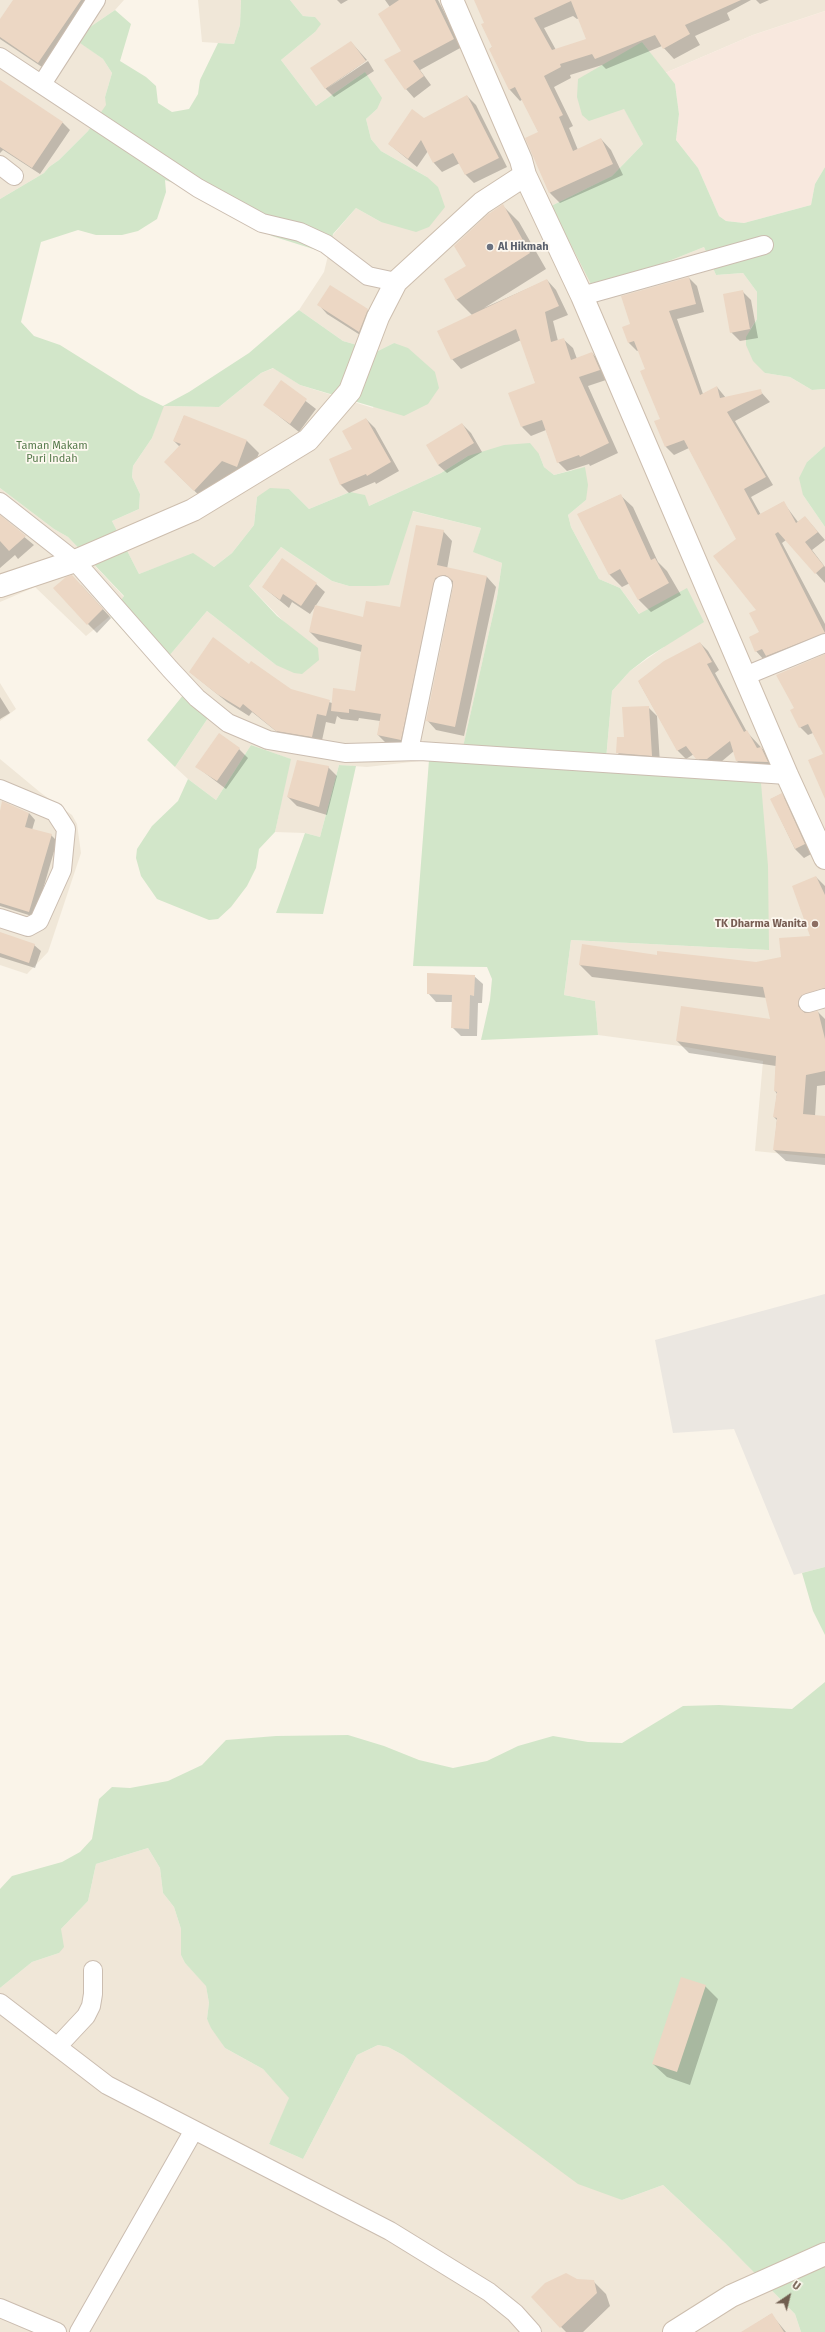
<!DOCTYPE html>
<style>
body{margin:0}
#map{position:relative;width:825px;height:2332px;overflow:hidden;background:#faf4e9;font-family:"Fira Sans",sans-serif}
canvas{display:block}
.north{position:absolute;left:769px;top:2276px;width:40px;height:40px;-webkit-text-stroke:3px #fdf8ef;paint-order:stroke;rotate:35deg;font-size:11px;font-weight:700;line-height:16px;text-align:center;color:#715e50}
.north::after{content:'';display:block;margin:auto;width:14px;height:18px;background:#715e50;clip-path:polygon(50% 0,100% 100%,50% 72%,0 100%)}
</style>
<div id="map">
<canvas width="825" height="2332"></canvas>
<div class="north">U</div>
</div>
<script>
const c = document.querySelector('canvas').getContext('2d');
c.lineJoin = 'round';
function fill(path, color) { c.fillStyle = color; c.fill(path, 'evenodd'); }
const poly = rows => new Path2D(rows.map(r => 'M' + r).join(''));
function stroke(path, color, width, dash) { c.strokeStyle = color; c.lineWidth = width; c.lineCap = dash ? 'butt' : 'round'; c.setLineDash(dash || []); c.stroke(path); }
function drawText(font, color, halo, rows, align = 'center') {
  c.font = font + ' "Fira Sans",sans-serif'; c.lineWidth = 3.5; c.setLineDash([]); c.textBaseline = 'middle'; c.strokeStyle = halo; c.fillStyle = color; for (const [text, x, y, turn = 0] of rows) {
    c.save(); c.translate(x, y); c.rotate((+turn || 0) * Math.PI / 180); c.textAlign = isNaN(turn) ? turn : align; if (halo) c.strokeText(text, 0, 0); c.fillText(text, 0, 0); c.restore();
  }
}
const residential = poly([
 [0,0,124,0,115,10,90,27,81,43,103,59,112,73,105,97,107,105,88,131,59,160,49,167,44,173,0,199],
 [198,0,241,0,240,25,234,44,202,42],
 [290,0,825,0,825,11,753,35,665,73,642,42,589,120,624,108,643,144,612,176,551,206,619,281,704,247,716,275,743,273,757,292,757,319,750,329,765,373,790,377,812,390,825,389,825,446,807,462,803,495,825,527,825,1158,755,1151,763,1061,680,1046,598,1035,595,1001,564,995,571,940,769,950,605,771,612,691,630,671,664,647,620,588,599,579,571,527,568,515,586,500,572,470,554,475,544,467,539,454,468,456,441,473,369,506,350,492,309,509,289,489,257,497,254,525,232,553,214,567,193,554,139,574,112,521,139,509,140,494,132,477,133,466,152,438,163,406,219,407,261,373,274,368,300,385,373,408,394,343,378,351,343,341,299,310,324,272,333,235,356,208,381,222,427,177,381,151,371,139,366,119,377,109,365,72,316,106,281,60,315,32,315,17,303,16],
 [0,488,54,529,68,537,124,597,110,616,86,636,35,587,0,602],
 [412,511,481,528,474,552,502,563,497,597,460,761,429,760,367,767,339,765,320,837,305,833,275,832,290,759,251,745,216,800,188,779,175,767,208,718,158,669,207,611,276,665,290,628,249,586,281,547,332,581,349,586],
 [0,683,16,709,0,721],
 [0,759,41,793,72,815,77,824,81,853,48,952,27,974,0,965],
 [148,1848,160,1868,163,1893,174,1907,181,1929,181,1955,185,1963,206,1985,209,2003,207,2019,225,2048,263,2069,290,2098,269,2144,303,2159,357,2055,378,2045,388,2047,403,2055,622,2200,663,2185,725,2243,795,2314,801,2332,0,2332,0,1988,32,1962,59,1953,61,1929,88,1901,96,1864]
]);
const commercial = poly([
 [825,11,825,167,815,184,811,205,744,223,726,221,719,216,698,168,676,140,679,114,675,84,665,73,753,35]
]);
const industrial = poly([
 [825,1294,825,1567,794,1575,734,1429,673,1433,655,1340]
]);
const green = poly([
 [241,0,290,0,303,16,315,17,321,24,315,32,281,60,316,106,365,72,382,98,377,109,366,119,371,139,381,151,427,177,438,187,445,207,429,227,416,232,381,222,356,208,333,234,329,254,272,236,191,189,165,180,166,192,157,219,138,231,122,235,96,235,78,230,41,242,21,322,34,336,60,345,140,395,163,406,189,392,249,353,299,310,343,341,378,351,394,343,408,348,435,372,439,388,428,404,404,416,300,385,273,368,261,373,219,407,164,406,152,438,133,466,132,477,140,494,139,509,112,521,139,574,193,553,214,567,232,553,254,525,257,497,270,488,289,489,309,509,350,492,365,495,369,506,441,473,468,456,504,445,530,443,539,454,544,467,554,475,585,467,588,485,586,500,568,515,571,527,599,579,620,588,639,614,687,588,704,622,648,657,630,671,612,691,605,771,761,783,768,866,769,950,571,940,564,995,595,1001,598,1035,481,1040,490,1000,492,979,487,967,413,966,429,760,460,760,497,597,502,563,473,552,481,528,413,511,389,585,375,586,349,586,332,581,281,547,249,586,277,616,318,648,319,660,302,674,294,673,276,665,207,611,158,669,110,616,124,596,68,537,54,529,0,488,0,199,44,173,49,167,59,160,88,131,106,105,105,97,112,73,103,59,80,43,90,27,115,10,131,24,120,61,146,77,156,86,158,103,172,112,189,109,198,94,200,80,218,43,234,44,240,25],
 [642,42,675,84,679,114,676,140,698,168,719,216,726,221,744,223,811,205,815,184,825,167,825,389,812,390,790,377,765,373,753,361,746,345,746,337,757,319,757,292,743,273,716,275,704,247,619,281,591,284,551,206,612,176,643,144,624,109,589,121,582,115,577,97,578,79],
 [825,446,825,527,803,495,799,478,807,462],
 [184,694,208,718,175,767,147,740],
 [251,745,291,759,275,832,259,849,256,868,247,886,231,907,218,919,209,920,157,899,141,876,136,858,137,849,152,826,178,801,188,779,216,800],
 [339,765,356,766,323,914,276,913,305,833,320,837],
 [825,1567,825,1635,813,1611,802,1573],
 [825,1682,825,2332,801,2332,795,2314,725,2243,663,2185,622,2200,578,2184,403,2055,388,2047,378,2045,357,2055,303,2159,269,2144,289,2098,263,2069,225,2048,211,2028,207,2019,209,2003,206,1986,185,1963,181,1955,181,1929,174,1907,163,1893,160,1868,148,1848,96,1864,88,1901,61,1929,64,1947,59,1953,32,1962,0,1988,0,1889,12,1876,62,1862,80,1852,92,1839,99,1799,112,1787,130,1788,168,1781,202,1765,226,1740,276,1736,348,1735,384,1746,419,1760,453,1768,487,1761,518,1746,553,1736,588,1742,622,1743,683,1706,719,1705,792,1709]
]);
const shadow = poly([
 [14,0,92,0,45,69,0,39,0,21],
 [337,0,348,0,341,4],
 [385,0,438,0,462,47,420,70,431,85,414,98,406,89,402,51,390,7],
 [543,0,751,0,727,13,730,20,695,36,700,45,674,59,662,46,606,69,602,65,570,75,571,78,554,87,573,126,569,128,578,150,601,139,611,150,623,175,560,203,550,193,539,133,523,99,520,101,510,90,490,49],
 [573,16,577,19,579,18,588,40,556,50,544,28],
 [756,0,769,0,760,4],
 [351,42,367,60,326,89,312,68],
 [368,61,374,71,334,97,326,89],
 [0,81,63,123,70,130,40,174,3,150,0,153],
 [467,96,476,105,507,167,474,183,465,174,460,163,442,172,434,163,428,151,417,167,389,144,424,119],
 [503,206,519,222,546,269,484,308,547,280,556,290,568,315,553,321,558,341,563,339,573,348,577,359,592,353,601,363,609,379,588,386,618,453,590,466,589,464,567,471,558,462,546,430,531,436,522,427,536,384,521,340,461,369,452,359,472,315,456,299,468,266],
 [689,278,697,286,704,312,677,319,703,394,717,387,726,398,760,391,770,402,735,421,773,485,751,497,761,515,783,502,798,522,805,517,825,540,812,550,825,567,825,583,786,540,782,543,825,624,825,644,764,660,756,651,750,637,760,633,757,610,737,539,689,448,674,455,666,447,661,419,646,369,639,350,637,351,629,343,624,327,631,325],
 [742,291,751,300,758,338,740,341,731,332],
 [319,305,367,310,376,319,368,340,327,314],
 [281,382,316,409,299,432,265,405],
 [184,416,247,441,259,453,249,478,206,502,177,474,180,447,174,441],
 [366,419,375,428,399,471,376,484,375,482,349,493,340,484],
 [462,424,471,433,482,452,447,473,438,465],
 [620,495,633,507,658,562,667,571,681,595,651,612,639,600,630,583,622,587,610,575,579,514],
 [0,517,34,545,18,559,15,555,0,568],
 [443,531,452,541,447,569,487,577,496,587,464,736,436,730,427,720,454,585,449,584,410,748,387,744,378,735,380,721,359,718,358,721,341,719,337,716,335,724,326,722,321,745,286,739,252,712,249,716,227,702,190,672,249,666,291,690,332,703,356,692,362,652,319,641,310,632,401,608],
 [316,584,325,592,310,614,292,602,289,608,263,587],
 [81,585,111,618,97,633,88,624],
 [700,643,708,651,719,670,715,673,747,732,769,756,775,769,745,769,737,761,734,751,715,767,705,766,694,754,686,759,678,751,639,682],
 [825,655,825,787,824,754,813,733,808,735,800,727,795,709],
 [0,697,10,713,0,719],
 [648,707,657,716,660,764,626,762,618,753],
 [239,749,248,758,226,789,197,767],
 [328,767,337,776,327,815,297,806,288,797],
 [781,794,790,803,813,853,804,858,795,849,771,799],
 [29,813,35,820,32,830,51,835,57,841,35,917,0,906,0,814],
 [816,877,825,886,825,1003,817,1005,809,1013,818,1012,825,1019,825,1085,817,1086,815,1116,825,1117,825,1165,786,1161,774,1150,777,1120,774,1117,777,1094,775,1091,776,1066,689,1053,677,1041,771,1020,767,998,592,977,580,965,657,956,756,963,782,958,811,936],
 [0,933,34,945,41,951,35,968,0,957],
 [474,976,483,984,482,1003,478,1003,477,1036,461,1036,452,1027,453,1002,436,1002,428,993],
 [705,1986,718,1999,690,2085,667,2077,653,2064],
 [576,2280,593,2281,606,2294,610,2306,583,2332,566,2332,532,2297],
 [771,2314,786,2332,743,2332]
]);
const building = poly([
 [13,0,81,0,38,63,0,37,0,19],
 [399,0,435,0,454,39,413,61,424,76,405,90,384,60,401,51,378,14],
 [474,0,741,0,685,25,690,34,663,49,655,35,595,59,592,54,560,64,561,67,544,76,563,115,559,117,573,151,601,138,613,164,549,193,525,138,538,132,515,87,509,90,489,49,492,47,481,24,484,23],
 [571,1,586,39,552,50,534,18],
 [351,41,366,61,325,89,310,68],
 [0,80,63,122,32,168,0,147],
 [467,95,499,158,465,175,453,153,433,163,421,140,408,159,388,144,412,109,424,118],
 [503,204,530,253,456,300,444,279,466,266,454,246,487,215],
 [689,277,696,304,669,311,700,395,717,386,720,398,761,389,762,394,727,412,766,477,744,489,758,515,784,501,796,523,805,516,818,532,805,542,824,566,815,574,778,532,775,534,825,633,766,656,762,649,755,652,749,637,759,632,749,613,756,610,713,556,736,539,684,440,665,447,654,421,660,419,640,371,645,369,634,341,628,343,622,327,630,324,621,296],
 [547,279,559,306,545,312,551,342,564,338,571,360,592,352,600,370,579,377,609,443,580,457,579,455,557,463,542,420,521,427,508,393,535,383,516,329,451,360,437,331],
 [330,285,368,309,359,332,317,305],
 [743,290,750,329,730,333,723,294],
 [281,380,307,399,290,424,263,405],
 [184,415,247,440,237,467,222,461,194,491,164,462,181,444,173,441],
 [366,418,391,462,367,476,366,474,340,485,329,459,352,449,342,431],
 [462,423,474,443,438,465,426,445],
 [621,494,651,560,655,558,669,583,638,600,620,569,609,575,577,514],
 [0,515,26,536,9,551,0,541],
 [416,525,444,530,437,565,487,576,455,727,426,721,453,587,453,581,445,575,435,578,401,740,377,735,381,714,349,709,349,713,331,711,333,688,355,691,362,645,309,632,315,605,363,617,366,601,400,607],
 [282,558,317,583,301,606,283,594,280,600,262,587],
 [72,575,103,609,87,625,53,588,66,577],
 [213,637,249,664,251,661,291,689,330,700,326,716,317,714,312,737,276,731,243,704,240,708,217,694,189,672],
 [700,642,712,662,707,664,744,732,747,730,757,748,761,747,768,762,736,761,730,741,707,759,696,759,686,746,677,751,638,681,664,661],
 [825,654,825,799,808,760,823,754,808,724,799,728,790,710,794,708,776,675],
 [649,706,652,756,616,753,617,737,624,737,622,707],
 [219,733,240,748,217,781,195,767],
 [297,760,329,766,319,807,287,797],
 [782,793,805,844,795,849,770,799],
 [2,801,29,813,25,827,52,834,29,912,0,903,0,811],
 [816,876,825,895,825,988,801,996,798,1006,805,1013,818,1011,825,1039,825,1071,806,1075,803,1114,825,1116,825,1154,773,1150,777,1118,773,1117,777,1092,774,1091,776,1056,676,1041,681,1006,770,1019,763,987,579,965,582,944,657,955,657,951,756,962,781,957,779,938,810,936,792,886],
 [0,932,35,944,29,963,0,953],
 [427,973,475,975,474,996,470,995,469,1029,451,1028,452,995,427,994],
 [681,1977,706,1985,677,2072,652,2064],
 [566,2273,577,2279,594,2280,597,2293,560,2328,531,2297,545,2283],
 [772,2313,784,2332,741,2332]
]);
const street = poly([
 [0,57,198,188,262,223,300,232,326,244,368,276,396,282],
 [42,84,96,0],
 [0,165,14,176],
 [582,296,764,245],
 [0,502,75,561,170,669,197,698,228,723,268,740,345,753,420,751,787,775],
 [745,676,825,643],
 [409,751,443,585],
 [0,789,55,812,66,829,62,870,39,921,28,927,0,918],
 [808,1003,825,998],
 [0,2003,107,2085,390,2231,489,2292,515,2313,532,2332],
 [57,2047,86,2016,91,2006,93,1994,93,1970],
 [0,2308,57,2332],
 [79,2332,194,2130]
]);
const secondary = poly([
 [452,0,521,160,525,175,582,296,787,775,825,858],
 [0,586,75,561,193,510,308,440,350,391,378,317,396,282,482,203,525,175],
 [674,2332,731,2296,825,2254]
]);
const markers = [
 [490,247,4,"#6b7280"],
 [815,924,4,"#8d6e63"]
];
const worshipNames = [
 ["Al Hikmah",498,247]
];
const parkNames = [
 ["Taman Makam",52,446],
 ["Puri Indah",52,459]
];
const educationNames = [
 ["TK Dharma Wanita",807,924]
];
fill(residential, '#f0e7d8');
fill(commercial, '#f8e8de');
fill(industrial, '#ebe7e1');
fill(green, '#d2e6c9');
fill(shadow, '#0003');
fill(building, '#ecd7c4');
stroke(street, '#cbbdb0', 20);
stroke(secondary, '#cdbeae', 24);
stroke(street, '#fff', 18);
stroke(secondary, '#fff', 22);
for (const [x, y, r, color] of markers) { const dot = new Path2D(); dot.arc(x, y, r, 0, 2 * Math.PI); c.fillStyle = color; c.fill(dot); stroke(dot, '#fdf8ef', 1.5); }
drawText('bold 11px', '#5b616d', '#fdf8ef', worshipNames, 'left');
drawText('11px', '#567a4c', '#fdf8ef', parkNames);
drawText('bold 11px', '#785e54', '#fdf8ef', educationNames, 'right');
</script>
